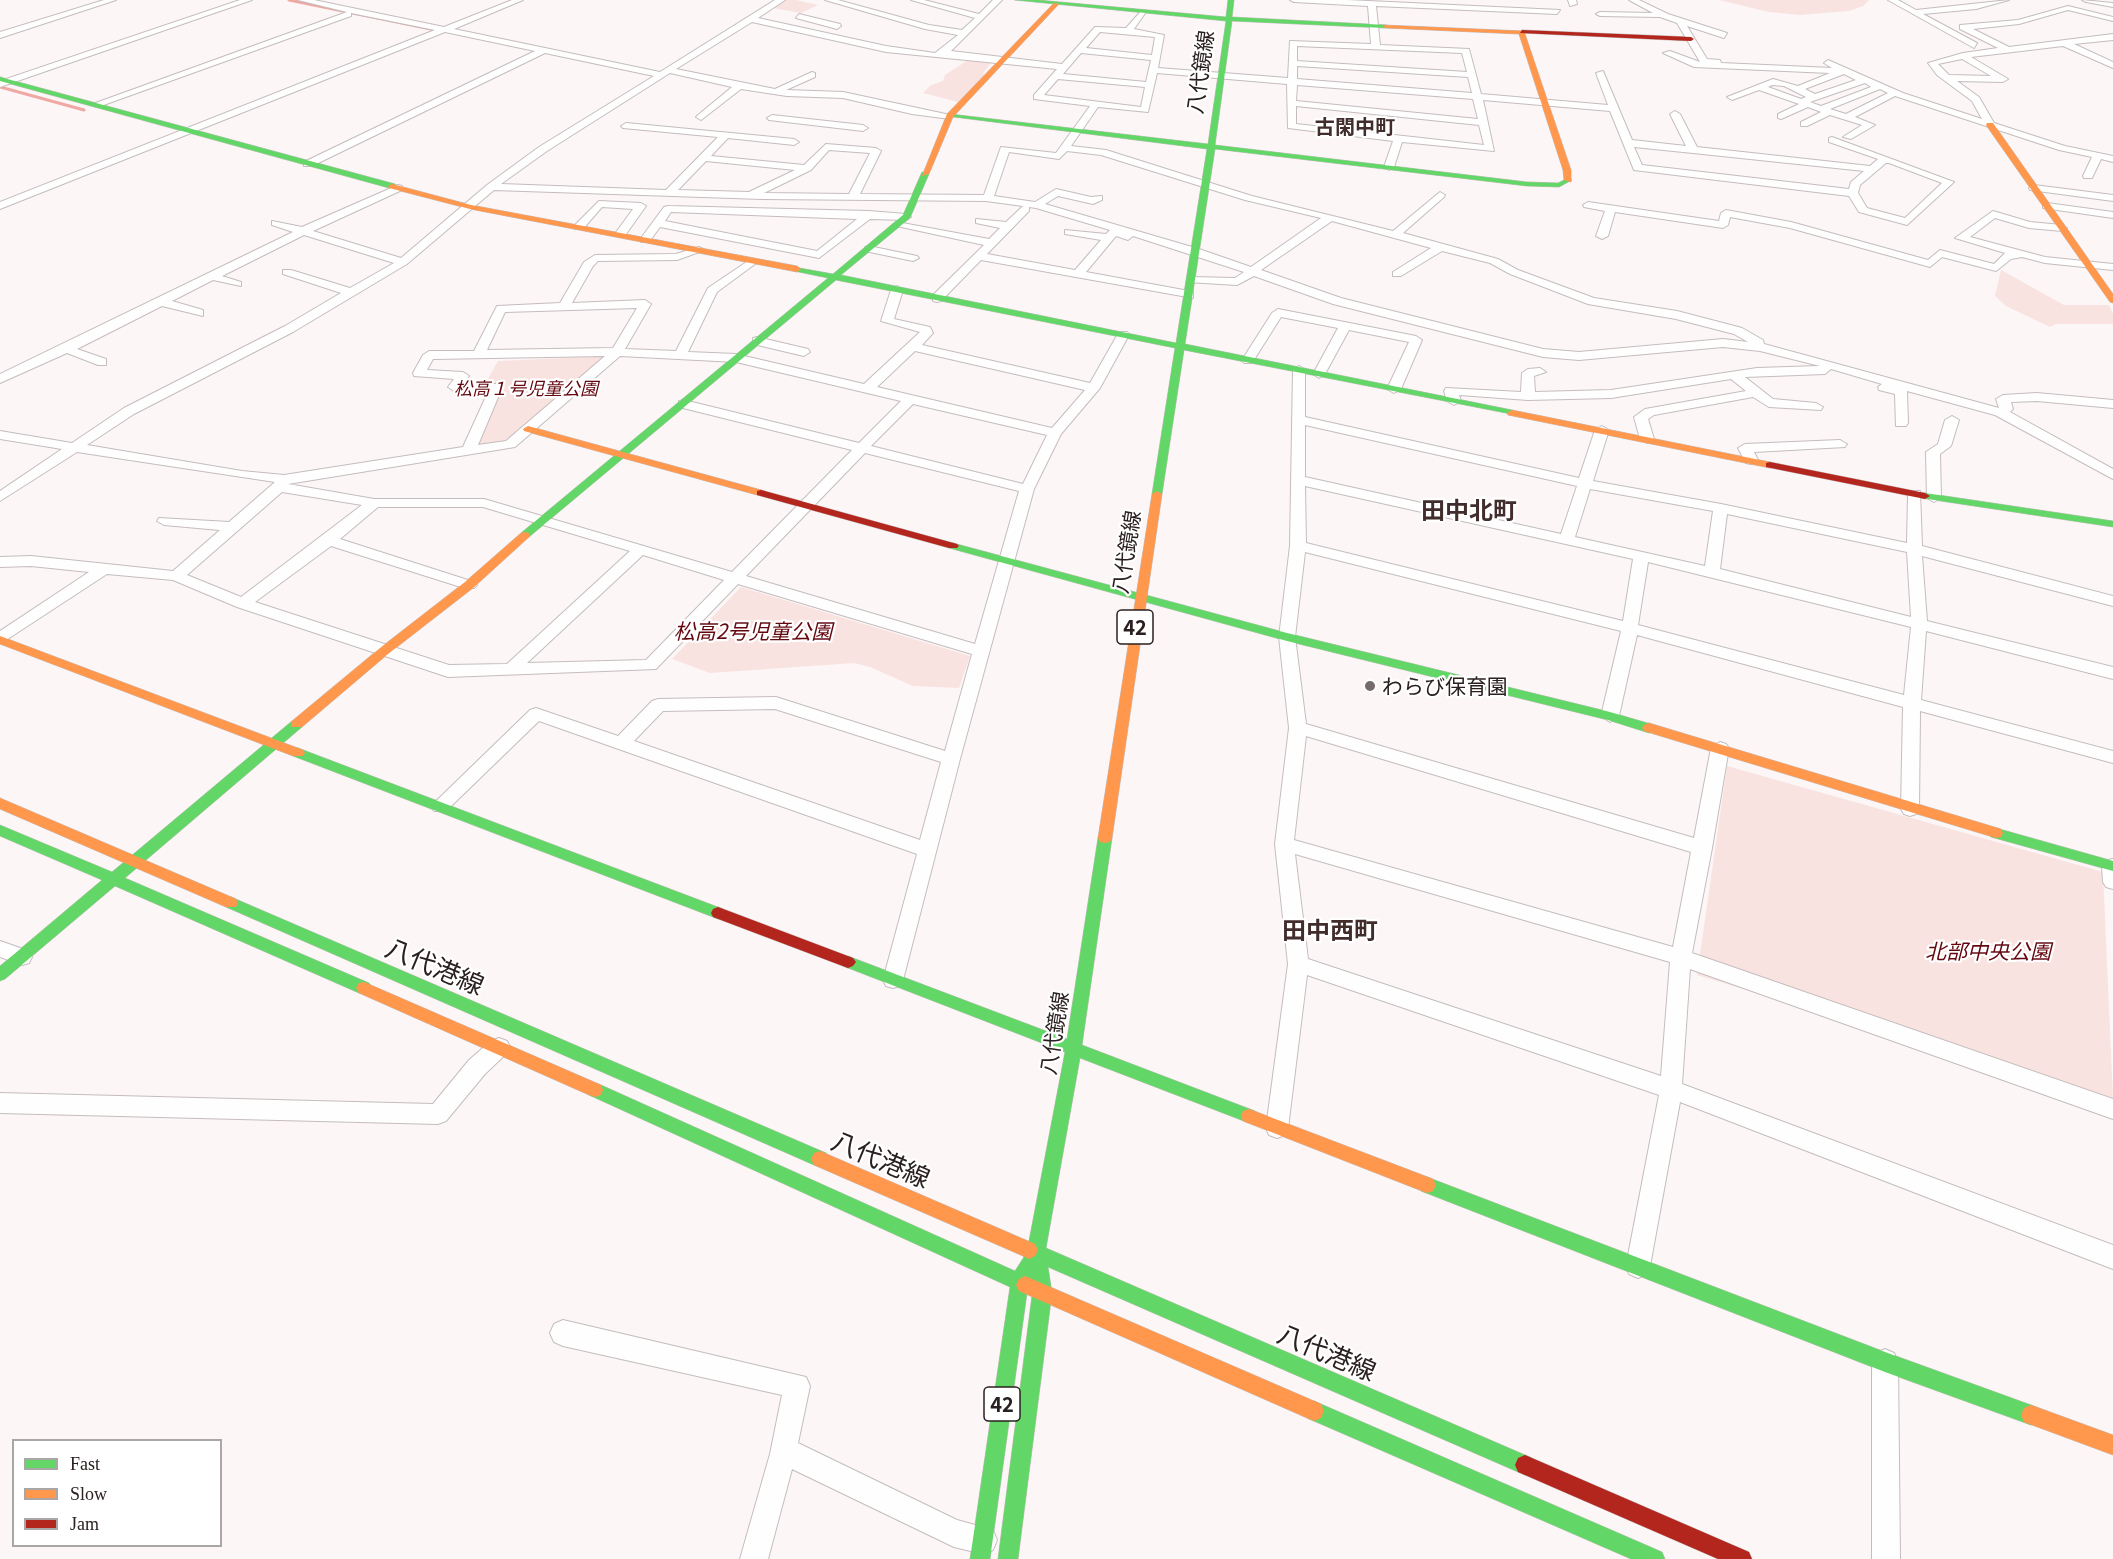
<!DOCTYPE html>
<meta charset="utf-8">
<style>
body{margin:0}
#map{position:relative;width:2113px;height:1559px;overflow:hidden;background:#fcf6f6;font-family:Georgia,serif}
canvas{display:block}
.legend{position:absolute;left:12px;top:1439px;width:210px;height:108px;box-sizing:border-box;background:#fff;border:2px solid #aaa6a5;margin:0;padding:8px 10px;list-style:none;font-size:18px;color:#2a201f}
.legend li{display:flex;align-items:center;gap:12px;height:30px}
.legend b{width:30px;border:2px solid #aaa6a5}
</style>
<div id="map">
<canvas width="2113" height="1559"></canvas>
<ul class="legend">
<li><b style="height:8px;background:#63d668"></b>Fast</li>
<li><b style="height:8px;background:#ff974d"></b>Slow</li>
<li><b style="height:8px;background:#b3261e"></b>Jam</li>
</ul>
</div>
<script>
const c = document.querySelector('canvas').getContext('2d');
c.lineJoin = 'round';
function fill(path, color) { c.fillStyle = color; c.fill(path, 'evenodd'); }
const poly = rows => new Path2D(rows.map(r => 'M' + r).join(''));
function stroke(path, color, width, dash) { c.strokeStyle = color; c.lineWidth = width; c.lineCap = dash ? 'butt' : 'round'; c.setLineDash(dash || []); c.stroke(path); }
function drawText(font, color, halo, rows, align = 'center') {
  c.font = font + ' Georgia,"Noto Sans JP",serif'; c.lineWidth = 4.5; c.setLineDash([]); c.textBaseline = 'middle'; c.strokeStyle = halo; c.fillStyle = color; for (const [text, x, y, turn = 0] of rows) {
    c.save(); c.translate(x, y); c.rotate((+turn || 0) * Math.PI / 180); c.textAlign = isNaN(turn) ? turn : align; if (halo) c.strokeText(text, 0, 0); c.fillText(text, 0, 0); c.restore();
  }
}
const green = poly([
 [785,0,796,0,818,5,801,13,773,8],
 [1719,0,1869,0,1863,6,1849,11,1800,15,1769,12],
 [971,58,993,60,983,73,985,76,958,102,923,93,931,85,943,81,945,75],
 [2001,270,2064,305,2109,305,2113,314,2113,324,2056,324,2050,327,2006,306,1995,296],
 [606,356,507,441,473,447,499,385,485,384,498,361],
 [741,587,970,656,959,688,913,686,870,667,854,663,710,673,672,659],
 [1727,766,2103,872,2113,1099,1697,975]
]);
const stream = poly([
 [289,0,436,30],
 [0,87,84,110]
]);
const street = poly([
 [104,0,116,0,0,38,0,32,104,0],
 [240,0,252,0,0,87,0,81,240,0],
 [298,0,314,0,444,27,512,0,523,0,454,29,660,72,775,0,785,0,758,18,886,46,935,53,958,35,925,29,825,0,838,0,929,25,962,30,975,18,911,0,924,0,979,14,993,0,1002,0,951,51,1062,64,1095,27,1126,28,1142,10,1146,12,1134,29,1164,35,1158,68,1288,78,1290,41,1371,44,1368,6,1294,2,1290,0,1347,0,1560,10,1557,14,1376,6,1380,45,1469,49,1481,94,1608,105,1596,73,1603,71,1632,140,1686,146,1670,114,1675,111,1680,114,1697,147,1870,166,1878,159,1829,142,1829,138,1832,137,1954,182,1907,225,1859,212,1849,196,1634,170,1610,111,1483,100,1494,151,1402,142,1394,167,1389,170,1384,167,1393,141,1288,128,1287,84,1157,73,1148,112,1098,107,1071,146,1106,150,1252,196,1393,231,1440,192,1445,195,1444,197,1403,233,1498,259,1518,270,1594,298,1677,311,1742,328,1763,340,1764,344,1999,408,1996,399,2003,395,2037,393,2113,400,2113,408,2037,401,2011,402,2013,409,2010,412,2113,469,2113,479,1995,415,1907,391,1908,423,1906,426,1896,426,1895,394,1879,390,1878,387,1882,384,1831,369,1825,374,1745,377,1773,399,1816,403,1823,407,1821,410,1769,407,1753,397,1654,415,1648,419,1654,439,1647,443,1640,439,1634,417,1645,409,1746,391,1731,379,1611,398,1528,400,1459,395,1461,401,1454,405,1447,401,1444,391,1446,388,1521,392,1522,373,1528,369,1540,368,1546,372,1534,376,1535,392,1611,390,1757,368,1820,366,1760,351,1723,347,1579,360,1543,357,1333,304,1254,276,1237,285,1187,282,1187,278,1191,277,1235,278,1244,272,1133,236,1128,240,1116,236,1086,272,1189,291,1193,292,1193,298,981,260,941,301,937,302,933,301,933,295,984,245,892,225,897,222,989,239,1000,228,976,223,976,219,1006,222,1023,206,986,201,762,199,494,190,407,264,293,332,134,414,87,445,242,471,284,475,463,447,488,392,454,391,448,387,454,379,414,376,413,373,423,355,429,351,474,351,497,306,560,303,584,262,595,255,676,254,699,247,705,250,677,260,598,261,593,266,572,303,645,300,651,304,625,349,676,351,708,288,751,259,757,262,755,264,717,292,688,352,736,354,864,384,920,332,881,321,891,290,897,286,903,290,894,319,930,327,933,333,922,345,1090,383,1119,332,1127,332,1129,335,1100,388,1061,434,1034,489,960,759,903,980,900,986,893,988,886,986,883,980,917,854,539,721,446,811,434,811,431,806,530,710,536,708,618,736,652,701,658,699,776,697,945,751,972,654,738,584,656,669,448,677,237,607,173,580,107,574,0,644,0,631,89,572,31,566,0,567,0,557,31,556,173,571,220,530,164,525,157,521,159,518,229,522,275,482,77,452,0,501,0,491,62,449,0,439,0,431,72,443,124,408,285,326,341,293,283,274,283,270,291,270,350,288,394,263,304,235,222,276,241,282,241,286,213,280,172,301,203,310,203,316,162,306,77,349,106,359,106,365,98,365,67,353,0,383,0,374,293,232,272,225,272,221,302,227,398,185,402,186,402,190,313,231,401,258,487,185,539,147,654,76,545,53,312,166,304,166,304,162,535,51,445,32,0,209,0,202,435,30,351,13,351,16,98,107,90,105,347,12,298,0],
 [752,22,886,52,1057,69,1034,95,1034,99,1090,106,1056,153,1001,147,984,195,860,194,881,151,876,148,826,144,804,165,711,156,728,138,794,145,799,142,794,139,626,123,621,126,623,128,718,137,666,190,501,184,547,151,670,73,732,87,698,115,696,117,701,120,741,89,787,96,843,98,912,114,950,119,955,116,843,92,786,90,815,77,815,73,812,72,775,89,676,69,752,22],
 [1100,32,1155,37,1152,55,1086,48,1100,32],
 [1297,46,1462,53,1467,72,1297,61,1297,46],
 [1081,53,1151,60,1146,82,1063,74,1081,53],
 [1297,66,1468,77,1472,93,1297,79,1297,66],
 [1058,79,1145,87,1141,107,1044,95,1058,79],
 [1297,85,1473,99,1478,119,1296,101,1297,85],
 [1296,106,1479,125,1484,145,1296,124,1296,106],
 [1634,147,1693,153,1864,171,1851,182,1849,189,1642,165,1634,147],
 [829,150,870,153,849,194,764,193,811,170,829,150],
 [1067,151,1101,155,1245,200,1321,218,1251,267,1199,249,1045,204,1058,196,1093,204,1102,200,1102,196,1091,197,1056,189,1035,202,994,196,1009,152,1059,159,1067,151],
 [706,161,795,170,749,192,678,190,706,161],
 [1886,163,1889,163,1942,183,1905,218,1867,208,1858,193,1860,185,1886,163],
 [1029,207,1036,208,1110,230,1106,234,1065,230,1065,234,1101,240,1075,270,987,254,1029,211,1029,207],
 [1332,221,1431,248,1393,272,1393,276,1401,276,1442,251,1490,263,1510,274,1588,304,1676,319,1734,334,1748,342,1723,339,1579,352,1543,349,1341,298,1261,270,1332,221],
 [637,308,613,348,487,350,505,312,637,308],
 [915,351,1085,390,1052,428,877,387,915,351],
 [605,356,506,441,478,445,502,388,496,384,464,383,469,376,463,372,427,370,433,359,605,356],
 [620,356,736,362,901,401,859,443,684,400,679,401,679,407,852,450,732,572,484,499,374,499,288,484,515,447,620,356],
 [913,404,1047,435,1023,484,871,446,913,404],
 [865,453,1019,491,975,644,746,576,865,453],
 [282,492,362,505,241,597,187,575,282,492],
 [378,507,483,507,630,551,507,664,449,665,255,602,331,546,464,588,474,588,477,585,474,582,340,539,378,507],
 [643,555,724,580,646,660,527,663,643,555],
 [775,709,941,762,920,840,634,741,663,711,775,709],
 [1568,0,1576,0,1577,4,1570,6,1568,0],
 [1629,0,1639,0,1668,14,1727,33,1724,38,1687,26,1707,59,1720,60,1721,63,1832,68,1824,63,1828,60,1903,93,1982,119,1972,101,1937,75,1928,63,1963,53,1998,48,1960,29,1960,25,2018,20,2068,6,2113,17,2113,21,2068,10,2019,24,1973,29,2009,47,2113,34,2113,40,2074,44,2113,62,2113,68,2063,46,1971,57,2008,79,2003,82,1957,81,1979,97,1994,123,2065,146,2113,156,2113,162,2101,159,2092,178,2084,178,2083,176,2092,157,2059,150,1895,96,1855,117,1875,125,1851,139,1843,137,1862,125,1830,115,1807,126,1801,126,1801,122,1821,112,1808,107,1781,119,1778,118,1778,114,1799,104,1759,90,1732,100,1727,97,1773,79,1798,86,1830,73,1694,67,1663,53,1670,51,1700,62,1677,23,1660,17,1600,16,1596,14,1600,12,1653,13,1629,0],
 [1962,59,1991,76,1949,75,1938,64,1962,59],
 [1844,74,1856,80,1815,94,1805,89,1844,74],
 [1865,83,1871,87,1821,106,1810,102,1865,83],
 [1772,85,1784,86,1806,97,1801,99,1768,87,1772,85],
 [1880,89,1888,93,1846,114,1830,109,1880,89],
 [1888,0,1898,0,1916,10,2009,0,1976,9,1923,14,1977,43,1974,48,1888,0],
 [2082,0,2113,3,2113,7,2086,2,2082,0],
 [799,14,840,24,841,26,837,29,796,18,799,14],
 [772,115,863,125,868,128,863,131,769,120,767,118,772,115],
 [2034,185,2113,195,2113,201,2030,190,2029,188,2034,185],
 [599,201,641,203,646,206,624,237,614,235,633,209,602,207,583,229,575,229,575,225,599,201],
 [1588,202,1719,221,1721,213,1726,210,1791,222,1928,260,1940,250,1994,264,2005,253,1955,238,1993,211,2030,222,2062,225,2067,228,2062,231,2029,228,1995,218,1970,237,2045,257,2113,264,2113,270,2045,263,2022,257,2011,259,1996,271,1942,257,1930,267,1790,228,1730,217,1728,225,1723,228,1615,212,1608,236,1602,239,1596,236,1605,211,1584,207,1583,205,1588,202],
 [2047,203,2113,212,2113,218,2043,208,2043,204,2047,203],
 [668,206,869,211,906,214,911,217,906,220,870,219,819,258,660,227,649,242,641,242,641,238,664,207,668,206],
 [671,212,857,219,817,251,665,221,671,212],
 [869,246,917,256,919,258,913,261,865,251,865,247,869,246],
 [1278,309,1416,336,1422,340,1401,389,1394,393,1387,389,1409,342,1349,330,1325,374,1319,378,1313,374,1338,328,1281,317,1252,363,1244,363,1242,360,1272,313,1278,309],
 [757,337,808,349,810,352,804,356,753,344,753,338,757,337],
 [1299,366,1305,370,1305,417,1579,478,1595,430,1602,426,1609,430,1593,481,1721,504,1907,543,1908,494,1910,491,1920,491,1922,546,2113,596,2113,606,1922,556,1927,621,2113,667,2113,679,1926,631,1921,700,2113,751,2113,763,1920,711,1919,809,1916,814,1910,816,1904,814,1901,809,1903,707,1637,635,1619,716,1610,722,1601,716,1621,631,1305,552,1295,637,1306,724,1694,838,1711,748,1720,742,1726,744,1729,748,1712,848,1692,953,2113,1099,2113,1119,1690,969,1682,1084,2113,1245,2113,1269,1680,1102,1650,1266,1647,1274,1638,1278,1629,1274,1626,1266,1659,1095,1307,975,1288,1128,1285,1135,1277,1138,1269,1135,1266,1128,1288,964,1275,844,1289,728,1279,637,1290,546,1293,370,1299,366],
 [1305,425,1577,486,1561,534,1305,477,1305,425],
 [1305,486,1633,559,1623,621,1306,543,1305,486],
 [1590,489,1713,511,1705,566,1575,537,1590,489],
 [1727,514,1907,552,1911,617,1720,569,1727,514],
 [1648,562,1911,627,1904,695,1638,625,1648,562],
 [1306,736,1691,852,1673,947,1294,840,1306,736],
 [1295,854,1670,962,1661,1076,1308,959,1295,854],
 [1952,416,1959,420,1951,446,1940,454,1941,498,1934,502,1927,498,1926,452,1938,444,1945,420,1952,416],
 [1840,440,1847,444,1845,447,1754,452,1758,460,1751,464,1746,463,1738,448,1745,444,1840,440],
 [2112,859,2113,859,2113,889,2106,887,2103,882,2102,866,2105,861,2112,859],
 [0,941,29,951,32,957,29,963,22,965,0,957,0,941],
 [499,1038,507,1041,510,1047,507,1053,485,1074,446,1121,438,1124,0,1113,0,1093,433,1104,469,1060,491,1041,499,1038],
 [563,1320,806,1377,810,1386,798,1443,957,1520,993,1530,997,1540,993,1550,983,1554,954,1547,792,1469,768,1559,740,1559,770,1454,782,1395,563,1346,554,1342,550,1333,554,1324,563,1320],
 [1885,1349,1894,1353,1898,1362,1900,1559,1872,1559,1872,1362,1876,1353,1885,1349]
]);
const fast = poly([
 [1015,0,1038,0,1226,17,1228,0,1234,0,1232,17,1387,25,1385,28,1232,21,1215,145,1527,182,1558,183,1568,178,1572,180,1559,187,1527,186,1215,149,1185,344,1512,410,1517,413,1516,415,1184,350,1162,494,1157,497,1152,494,1175,348,836,280,529,537,521,537,521,533,828,278,794,271,794,267,833,274,903,215,922,172,929,174,910,218,841,275,1176,343,1207,149,946,116,950,114,1208,144,1226,21,1015,0],
 [0,77,395,184,396,186,389,188,0,81,0,77],
 [1925,493,2113,521,2113,527,1921,498,1920,496,1925,493],
 [953,543,1287,633,1610,712,1654,725,1656,728,1649,733,1608,720,1287,641,949,548,949,544,953,543],
 [297,720,302,721,303,724,302,727,125,878,369,983,372,988,369,993,364,994,359,993,115,886,5,979,0,981,0,966,102,880,0,836,0,825,112,872,292,721,297,720],
 [298,748,723,909,725,913,723,917,718,919,713,917,293,756,291,753,293,750,298,748],
 [1996,828,2113,861,2113,871,1991,837,1989,833,1991,829,1996,828],
 [1105,833,1110,834,1112,838,1082,1045,1255,1111,1257,1116,1255,1121,1249,1123,1080,1058,1046,1248,1532,1458,1535,1465,1532,1472,1525,1475,1518,1472,1048,1267,1052,1293,1018,1559,998,1559,1033,1288,1027,1293,990,1559,970,1559,1010,1287,589,1095,587,1090,589,1085,595,1083,601,1085,1015,1271,1024,1257,1020,1250,1023,1244,1029,1241,1065,1052,843,966,840,962,843,958,848,956,853,958,1067,1039,1098,838,1100,834,1105,833],
 [231,897,826,1153,829,1159,826,1165,820,1167,814,1165,226,907,224,903,226,899,231,897],
 [1427,1177,1885,1352,2031,1405,2038,1408,2041,1415,2038,1422,2031,1425,1885,1372,1421,1191,1418,1185,1421,1179,1427,1177],
 [1314,1401,1662,1552,1665,1559,1631,1559,1307,1418,1304,1411,1307,1404,1314,1401]
]);
const slow = poly([
 [1054,3,1059,4,953,117,929,174,922,176,947,114,1054,3],
 [1383,25,1524,31,1571,170,1571,182,1564,180,1563,170,1519,34,1385,28,1383,25],
 [1987,123,1993,123,2113,294,2113,303,2110,302,1986,125,1987,123],
 [392,184,471,205,797,266,801,269,797,272,470,209,389,188,388,186,392,184],
 [1512,410,1770,462,1775,465,1770,468,1508,415,1507,413,1512,410],
 [528,426,765,491,766,493,765,495,757,495,524,431,523,429,528,426],
 [1157,491,1162,494,1112,838,1110,842,1105,843,1100,842,1098,838,1152,494,1157,491],
 [525,532,529,533,529,537,473,588,388,654,302,727,292,727,291,724,292,721,380,648,465,582,521,533,525,532],
 [0,636,303,750,305,753,303,756,293,756,0,644,0,636],
 [1649,723,2001,829,2003,833,2001,837,1996,838,1644,731,1642,728,1644,725,1649,723],
 [0,798,236,899,238,903,236,907,226,907,0,809,0,798],
 [364,982,601,1085,603,1090,601,1095,595,1097,589,1095,359,993,356,988,359,983,364,982],
 [1249,1109,1433,1179,1436,1185,1433,1191,1427,1193,1243,1121,1241,1116,1243,1111,1249,1109],
 [820,1151,1035,1244,1038,1250,1035,1256,1029,1259,1023,1256,814,1165,811,1159,814,1153,820,1151],
 [1025,1276,1321,1404,1324,1411,1321,1418,1314,1421,1307,1418,1019,1291,1016,1285,1019,1279,1025,1276],
 [2031,1405,2113,1435,2113,1455,2024,1422,2021,1415,2024,1408,2031,1405]
]);
const jam = poly([
 [1522,30,1691,37,1694,39,1691,41,1520,33,1522,30],
 [1770,462,1925,493,1930,496,1925,499,1766,467,1766,463,1770,462],
 [761,490,957,544,959,546,957,548,949,548,757,495,757,491,761,490],
 [718,907,853,958,856,962,853,966,848,968,713,917,711,913,713,909,718,907],
 [1525,1455,1749,1552,1752,1559,1718,1559,1518,1472,1515,1465,1518,1458,1525,1455]
]);
const markers = [
 [1370,686,6,"#746b6a"]
];
const farParknames = [
 ["松高１号児童公園",526,388]
];
const farQuarternames = [
 ["古閑中町",1355,126]
];
const shields = [
 [1135,627,36],
 [1002,1404,36]
];
const shieldNames = [
 ["42",1135,627],
 ["42",1002,1404]
];
const streetNames = [
 ["八代鏡線",1200,72,-82],
 ["八代鏡線",1126,552,-81],
 ["八代鏡線",1054,1033,-81]
];
const parkNames = [
 ["松高2号児童公園",753,631],
 ["北部中央公園",1988,951]
];
const poiNames = [
 ["わらび保育園",1382,686]
];
const quarterNames = [
 ["田中北町",1469,510],
 ["田中西町",1330,930]
];
const nearStreetnames = [
 ["八代港線",435,966,23],
 ["八代港線",881,1159,23],
 ["八代港線",1327,1352,23]
];
fill(green, '#f8e3e1');
stroke(stream, '#efa8a3', 3);
stroke(street, '#c5bdbd', 2);
stroke(fast, '#c5bdbd', 1);
stroke(slow, '#c5bdbd', 1);
stroke(jam, '#c5bdbd', 1);
fill(street, '#fffefe');
fill(fast, '#63d668');
fill(slow, '#ff974d');
fill(jam, '#b3261e');
for (const [x, y, r, color] of markers) { const dot = new Path2D(); dot.arc(x, y, r, 0, 2 * Math.PI); c.fillStyle = color; c.fill(dot); stroke(dot, '#fff', 2); }
drawText('italic 18px', '#63070f', '#fff', farParknames);
drawText('bold 20px', '#412d2c', '#fff', farQuarternames);
for (const [x, y, w] of shields) { const box = new Path2D(); box.roundRect(x - w / 2, y - 17, w, 34, 4.5); c.fillStyle = '#fff'; c.fill(box); stroke(box, '#2a201f', 1.5); }
drawText('bold 20px', '#2a201f', null, shieldNames);
drawText('21px', '#2a201f', '#fff', streetNames);
drawText('italic 21px', '#63070f', '#fff', parkNames);
drawText('21px', '#2a201f', '#fff', poiNames, 'left');
drawText('bold 24px', '#412d2c', '#fff', quarterNames);
drawText('26px', '#2a201f', '#fff', nearStreetnames);
</script>
